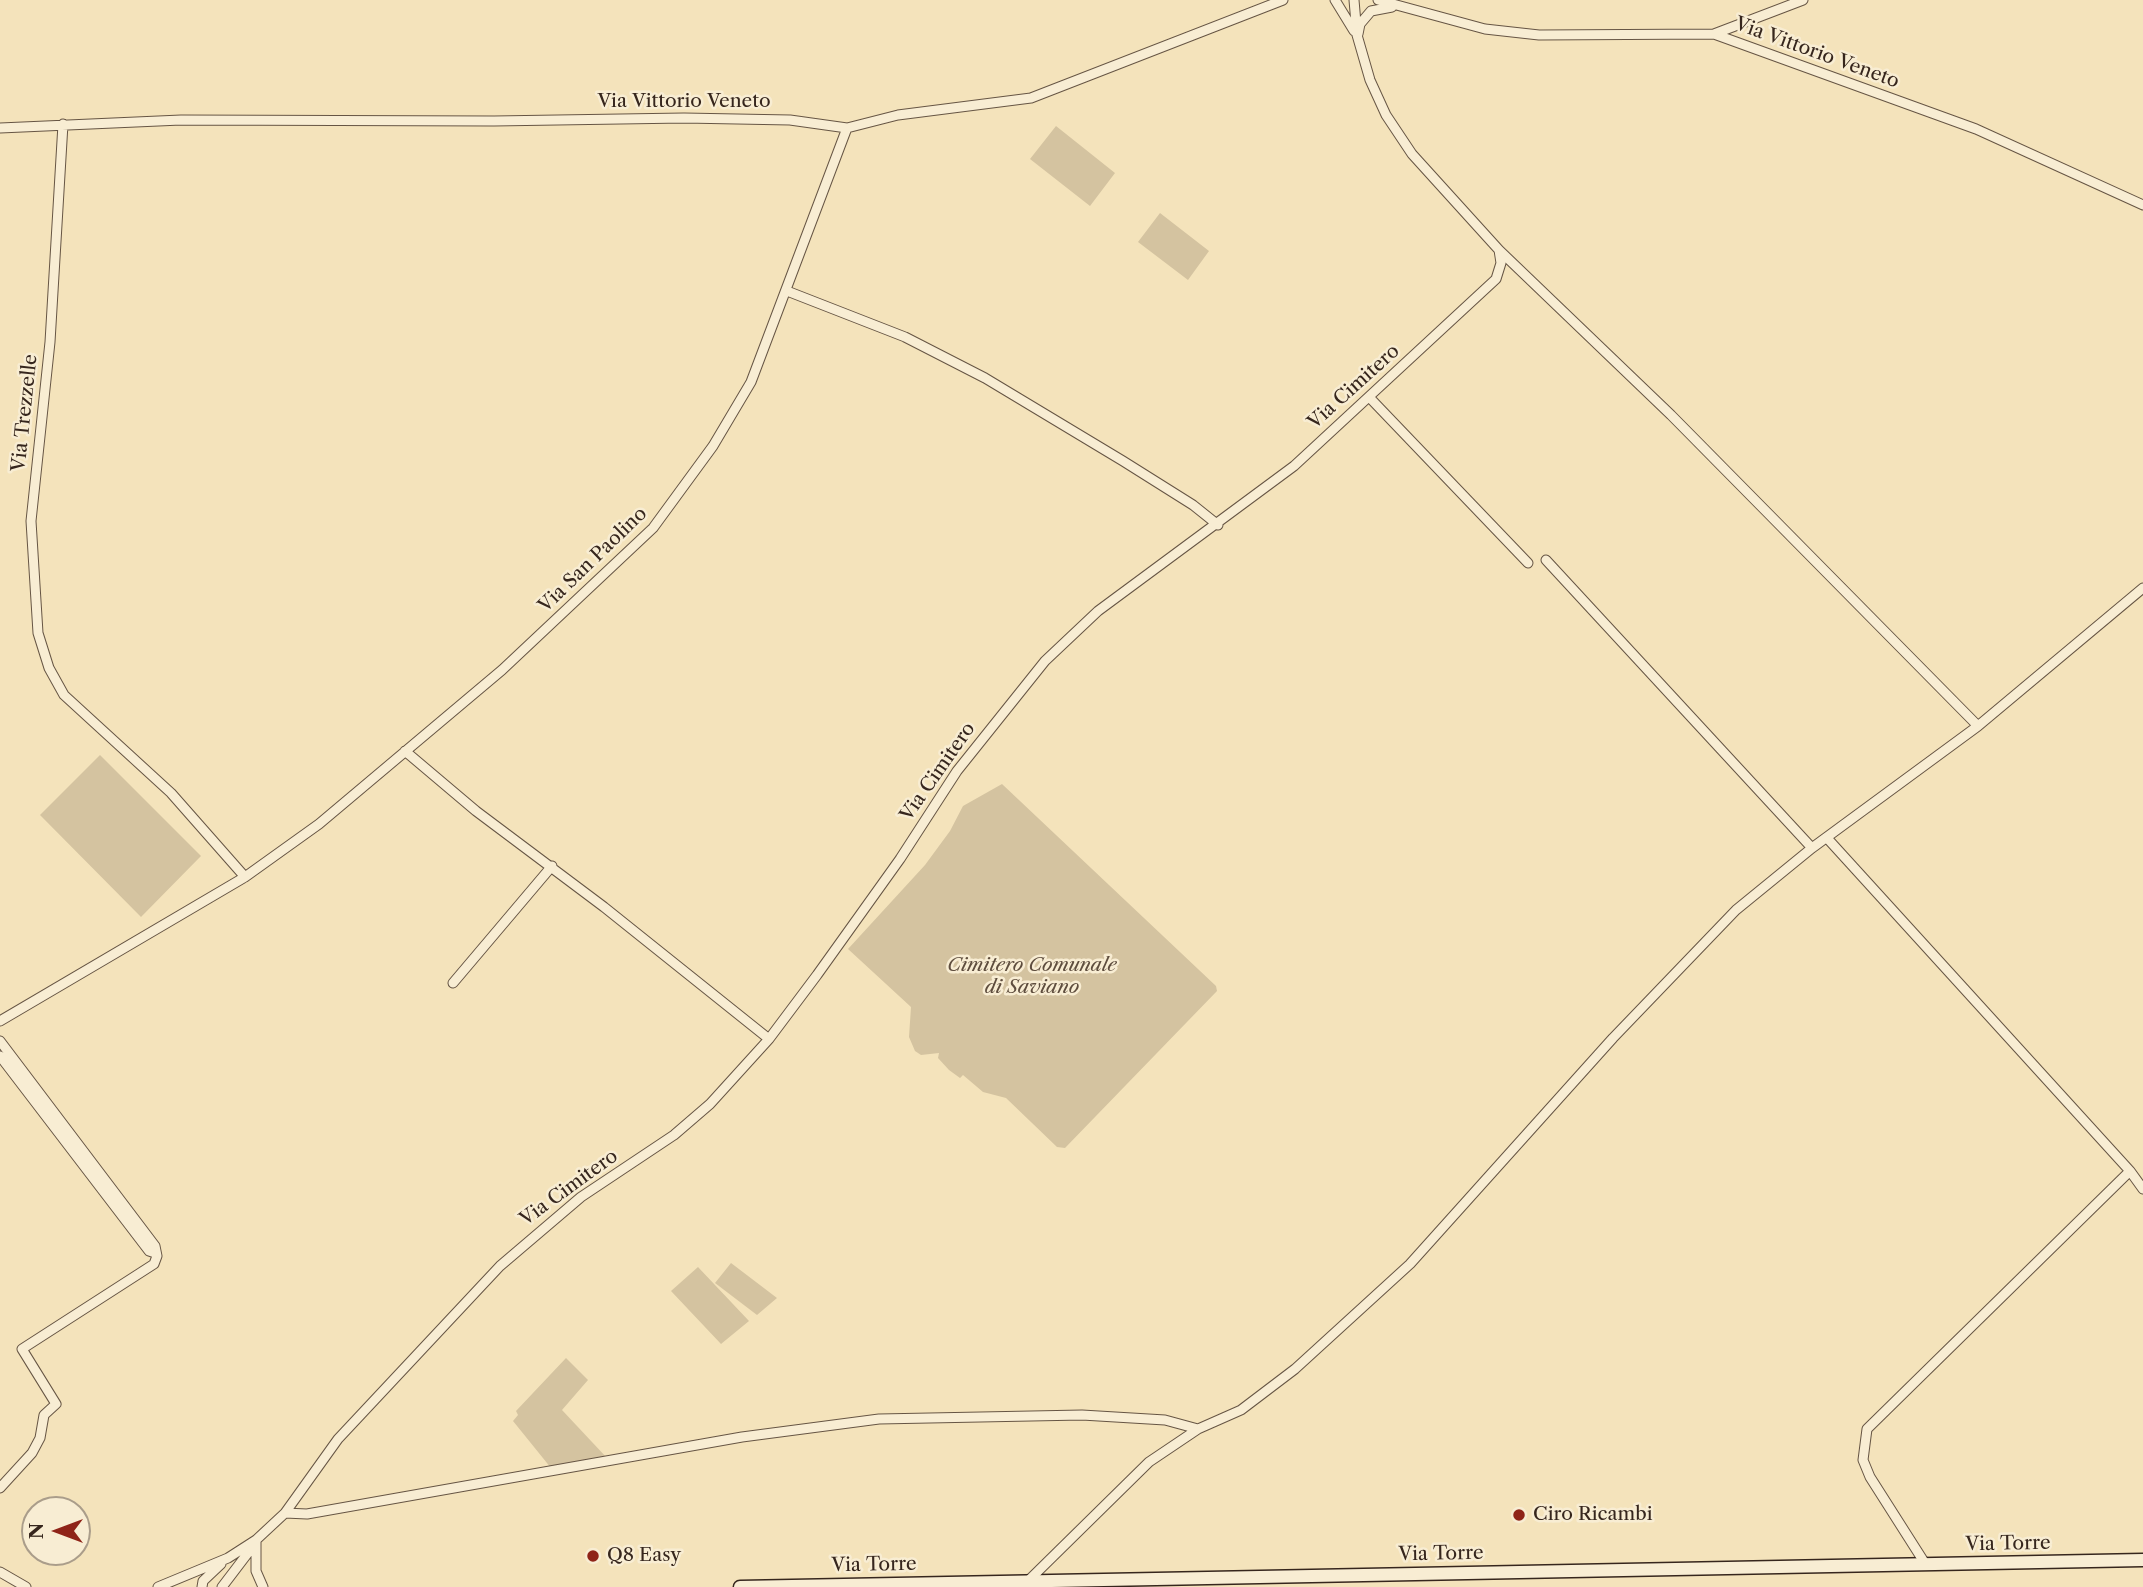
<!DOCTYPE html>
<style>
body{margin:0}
#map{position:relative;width:2143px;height:1587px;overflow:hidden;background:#f4e3bb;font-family:"Libre Caslon Text",serif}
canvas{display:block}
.north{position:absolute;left:21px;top:1496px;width:70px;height:70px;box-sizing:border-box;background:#f8edd3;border:2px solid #aa9d8a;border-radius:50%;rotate:270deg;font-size:19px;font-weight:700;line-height:28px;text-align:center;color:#36261d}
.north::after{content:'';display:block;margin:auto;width:24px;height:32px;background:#8f2418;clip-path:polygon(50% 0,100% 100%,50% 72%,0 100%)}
</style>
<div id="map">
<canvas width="2143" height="1587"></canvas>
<div class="north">N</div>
</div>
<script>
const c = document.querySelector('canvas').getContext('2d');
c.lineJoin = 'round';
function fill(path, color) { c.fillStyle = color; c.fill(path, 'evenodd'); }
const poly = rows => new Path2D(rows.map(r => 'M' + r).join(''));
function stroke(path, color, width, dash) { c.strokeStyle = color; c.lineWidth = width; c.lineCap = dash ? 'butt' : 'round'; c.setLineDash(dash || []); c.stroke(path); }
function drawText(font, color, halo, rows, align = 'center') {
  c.font = font + ' "Libre Caslon Text",serif'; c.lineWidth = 5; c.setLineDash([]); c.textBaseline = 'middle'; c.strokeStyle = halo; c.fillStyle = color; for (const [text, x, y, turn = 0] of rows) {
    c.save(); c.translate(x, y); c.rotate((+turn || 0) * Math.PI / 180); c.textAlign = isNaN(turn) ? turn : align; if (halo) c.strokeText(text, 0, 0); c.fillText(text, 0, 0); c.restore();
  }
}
const green = poly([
 [1056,126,1115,173,1090,206,1030,159],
 [1160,213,1209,251,1188,280,1138,242],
 [100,755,201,856,141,917,40,815],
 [1002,784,1216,986,1217,991,1065,1148,1057,1147,1006,1098,983,1092,963,1075,960,1078,949,1070,938,1058,939,1053,921,1055,915,1051,909,1037,911,1007,848,949,925,865,950,831,963,806],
 [731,1263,777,1298,757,1315,715,1283],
 [698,1267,749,1321,721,1344,671,1291],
 [566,1358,588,1380,562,1410,607,1458,551,1468,513,1421,518,1415,516,1411]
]);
const minor = poly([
 [1335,0,1354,31],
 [1378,0,1485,29,1539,35,1714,34,1976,129,2143,205],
 [1358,34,1360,24,1371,11,1392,7],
 [1714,34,1803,0],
 [63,124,50,342,31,521,38,633,49,668,64,695,171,793,245,877],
 [0,128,181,120,494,121,684,118,790,120,847,128,898,115,1031,98,1283,0],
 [1499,250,1671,415,1978,726],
 [787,291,905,337,985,378,1123,461,1193,505,1218,525],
 [1369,397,1528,563],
 [1546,560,1812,848],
 [405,751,476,811,604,907,769,1039],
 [1827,838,2130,1171,1867,1429,1863,1460,1870,1477,1926,1565],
 [453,983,552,866],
 [0,1021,245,877,319,824,502,670,653,528,713,446,751,382,847,128],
 [0,1041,155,1246,157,1256,154,1264,22,1349,56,1404,44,1415,40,1438,32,1453,0,1488],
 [0,1056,149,1251,155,1253],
 [2130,1171,2143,1189],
 [285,1513,307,1514,742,1437,879,1419,1082,1415,1165,1420,1198,1429],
 [256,1542,256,1571,263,1587],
 [0,1572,26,1587],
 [1025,1584,1149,1462,1198,1429,1241,1410,1295,1369,1410,1264,1613,1038,1736,910,1812,848,1978,726,2143,588],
 [158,1587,228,1558,256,1540,285,1513,338,1439,500,1266,581,1197,674,1135,710,1104,769,1039,817,975,900,859,957,771,1045,661,1098,611,1294,466,1496,279,1501,263,1499,250,1412,154,1386,115,1370,80,1357,35,1354,0],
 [202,1587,203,1581,221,1564],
 [222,1587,254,1545]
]);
const secondary = poly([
 [740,1587,2143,1560]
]);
const markers = [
 [1519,1515,7,"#8f2418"],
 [593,1556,7,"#8f2418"]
];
const streetNames = [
 ["Via Vittorio Veneto",1817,53,20],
 ["Via Vittorio Veneto",684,102],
 ["Via Cimitero",1354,387,-42],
 ["Via Trezzelle",25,413,-84],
 ["Via San Paolino",593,560,-44],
 ["Via Cimitero",938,772,-55],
 ["Via Cimitero",569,1188,-36],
 ["Via Torre",2008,1544,-1],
 ["Via Torre",1441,1554,-1],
 ["Via Torre",874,1565,-1]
];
const parkNames = [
 ["Cimitero Comunale",1032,966],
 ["di Saviano",1032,988]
];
const poiNames = [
 ["Ciro Ricambi",1533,1515],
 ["Q8 Easy",607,1556]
];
fill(green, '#d4c3a0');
stroke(minor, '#654', 11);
stroke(secondary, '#36261d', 15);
stroke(minor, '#f8edd3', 9);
stroke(secondary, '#f8edd3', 12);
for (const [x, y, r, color] of markers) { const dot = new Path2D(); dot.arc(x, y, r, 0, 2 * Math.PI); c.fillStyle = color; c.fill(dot); stroke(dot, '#f8edd3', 2.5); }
drawText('19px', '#36261d', '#f8edd3', streetNames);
drawText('italic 19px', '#5e4d3e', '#f8edd3', parkNames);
drawText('19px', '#36261d', '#f8edd3', poiNames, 'left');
</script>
